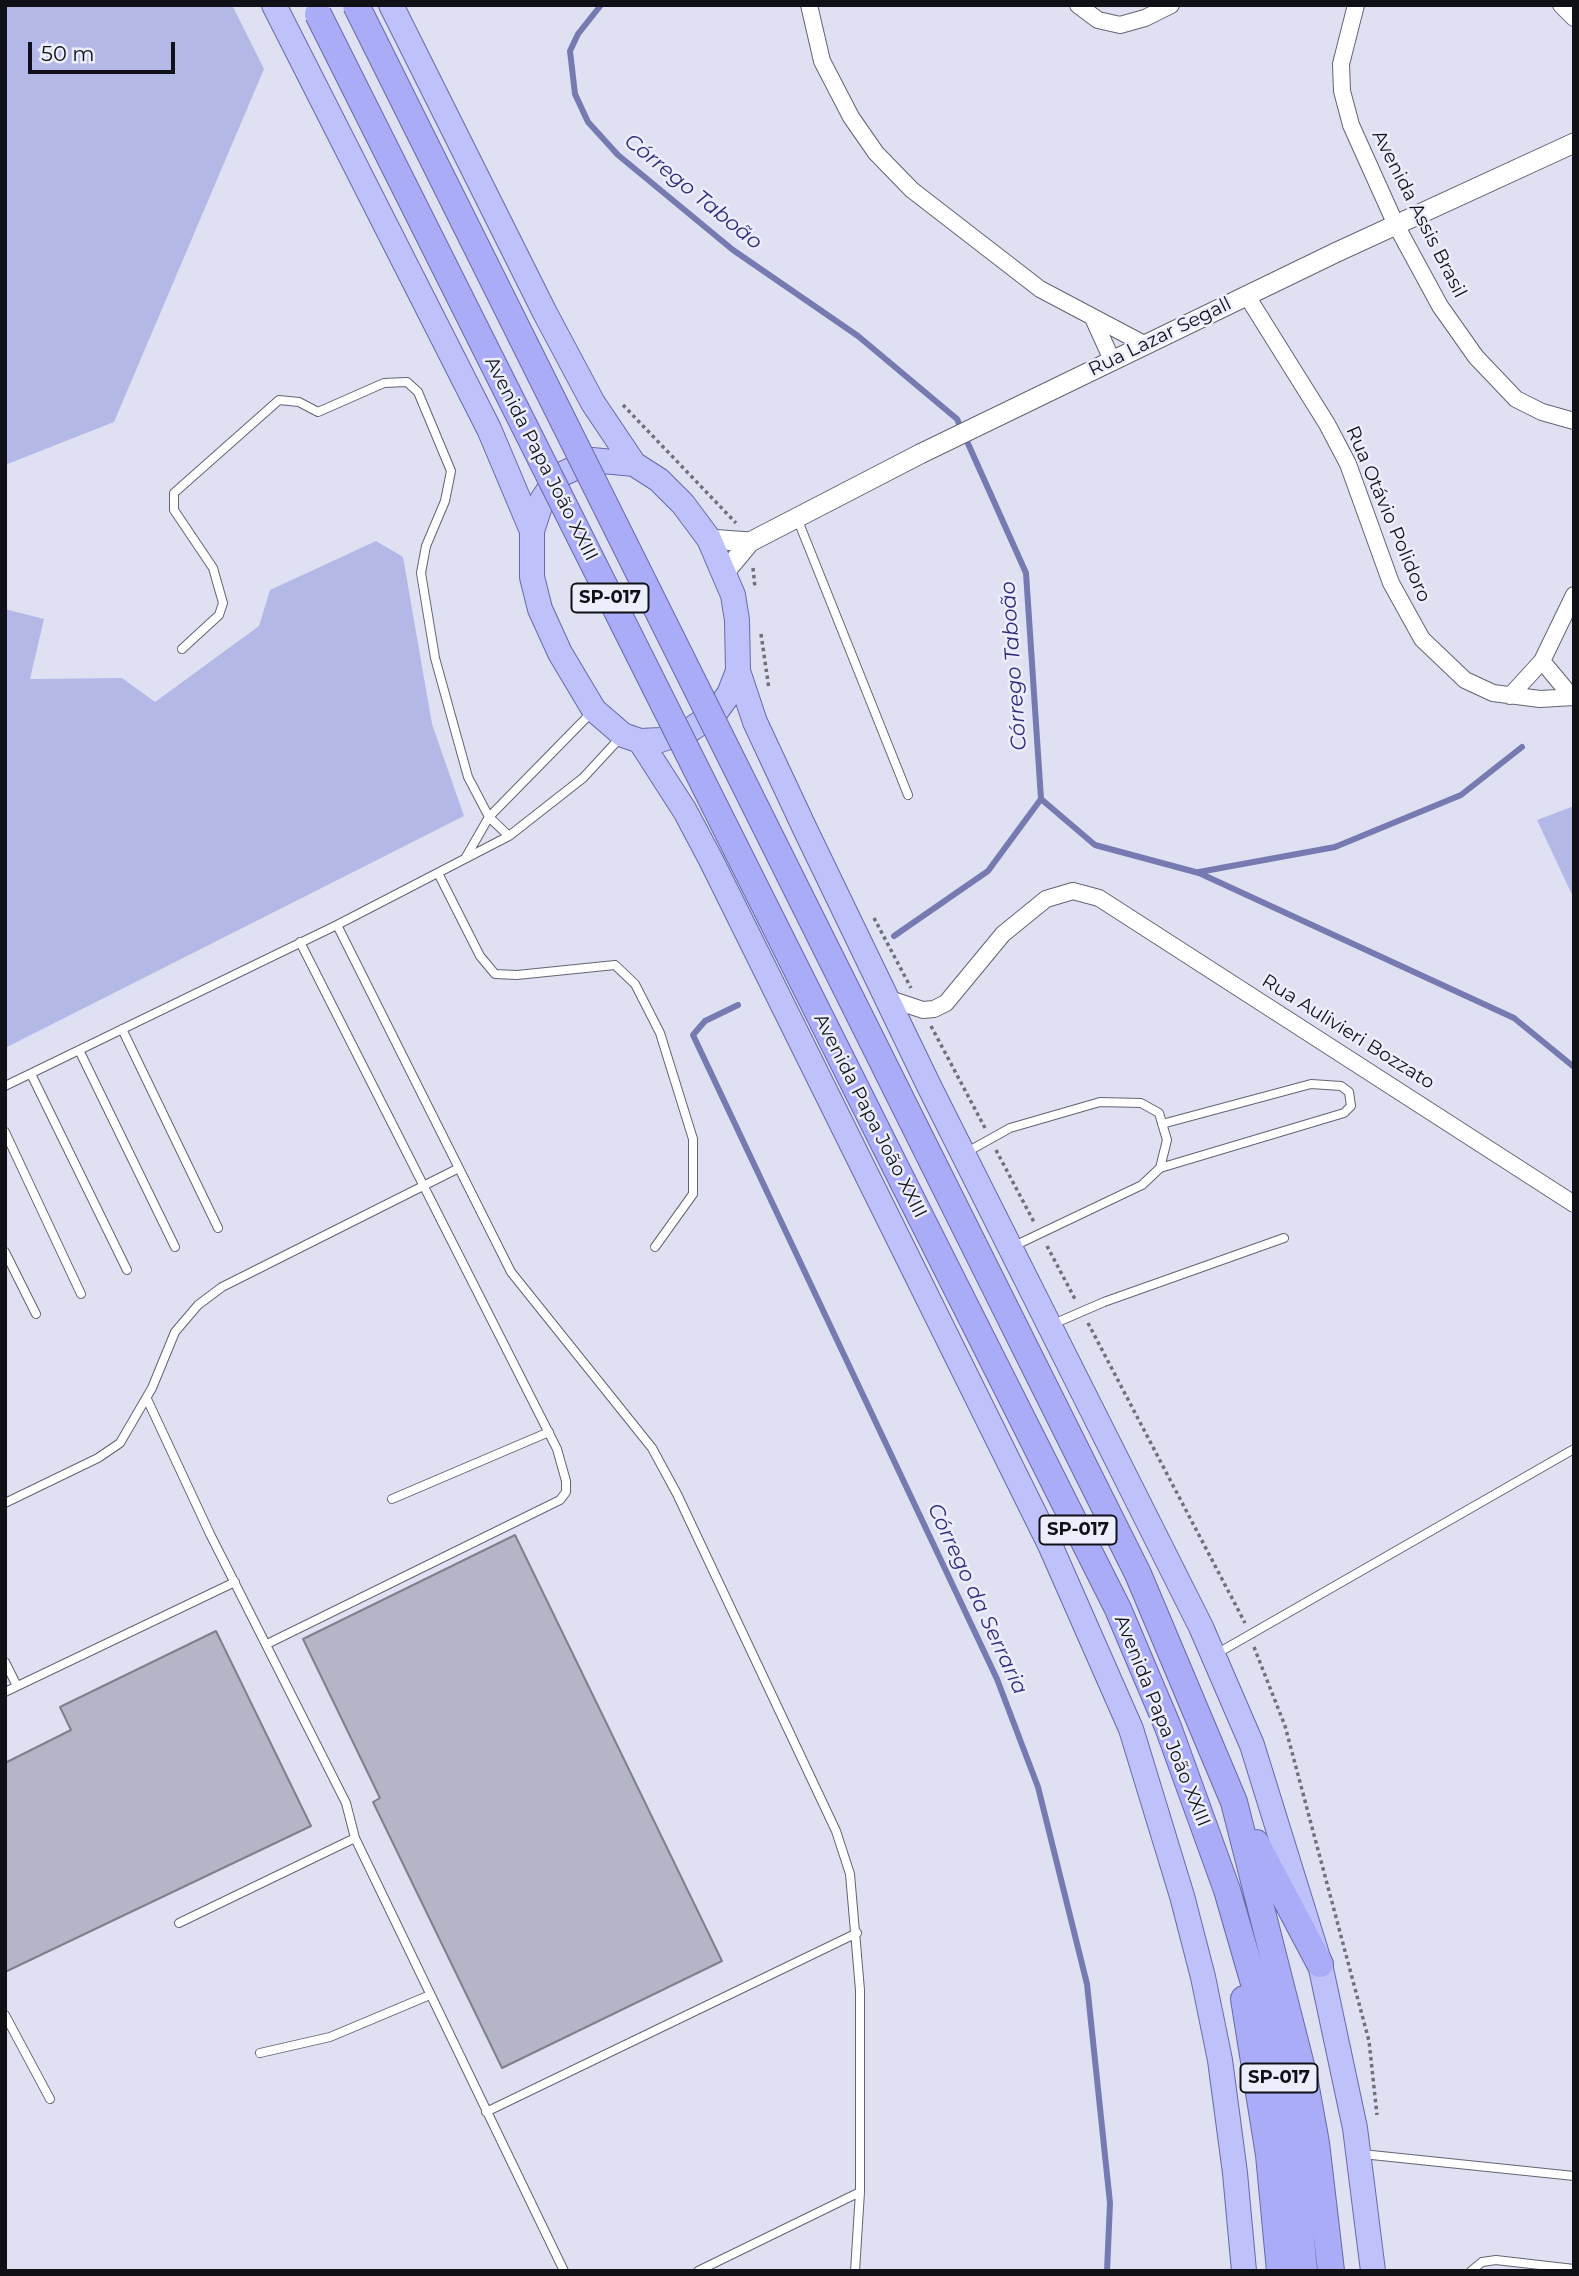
<!DOCTYPE html>
<meta charset="utf-8">
<style>
body{margin:0}
#map{position:relative;width:1579px;height:2276px;overflow:hidden;background:#dfe1f3;font-family:Montserrat,sans-serif}
canvas{display:block}
.frame{position:absolute;inset:0;border:7px solid #101117;pointer-events:none}
.scale{position:absolute;left:28px;top:42px;width:147px;height:32px;box-sizing:border-box;border:4px solid #101117;border-top:0;padding-left:9px;font-size:21px;line-height:24px;white-space:nowrap;color:#101117;-webkit-text-stroke:5px #edeefd;paint-order:stroke}
</style>
<div id="map">
<canvas width="1579" height="2276"></canvas>
<div class="frame"></div>
<div class="scale">50 m</div>
</div>
<script>
const c = document.querySelector('canvas').getContext('2d');
c.lineJoin = 'round';
function fill(path, color) { c.fillStyle = color; c.fill(path, 'evenodd'); }
const poly = rows => new Path2D(rows.map(r => 'M' + r).join(''));
function stroke(path, color, width, dash) { c.strokeStyle = color; c.lineWidth = width; c.lineCap = dash ? 'butt' : 'round'; c.setLineDash(dash || []); c.stroke(path); }
function drawText(font, color, halo, rows, align = 'center') {
  c.font = font + ' Montserrat,sans-serif'; c.lineWidth = 5; c.setLineDash([]); c.textBaseline = 'middle'; c.strokeStyle = halo; c.fillStyle = color; for (const [text, x, y, turn = 0] of rows) {
    c.save(); c.translate(x, y); c.rotate((+turn || 0) * Math.PI / 180); c.textAlign = isNaN(turn) ? turn : align; if (halo) c.strokeText(text, 0, 0); c.fillText(text, 0, 0); c.restore();
  }
}
const green = poly([
 [5,5,232,5,264,69,114,422,5,465],
 [376,541,403,557,432,724,464,816,5,1048,5,609,44,619,30,679,122,678,155,702,259,626,270,590],
 [1574,806,1574,899,1537,820]
]);
const stream = poly([
 [601,5,578,34,570,51,575,94,588,122,618,155,733,250,858,336,957,419,1026,573,1041,799,1095,845,1199,873,1514,1018,1574,1067],
 [1199,872,1335,847,1461,795,1522,747],
 [894,936,988,871,1041,799],
 [738,1005,705,1021,693,1035,997,1679,1038,1787,1087,1984,1110,2203,1107,2271]
]);
const building = poly([
 [515,1535,722,1961,502,2068,373,1802,380,1798,303,1639,515,1535],
 [216,1631,311,1826,5,1972,5,1763,71,1730,60,1707,216,1631]
]);
const path = poly([
 [623,405,736,523],
 [753,568,755,588],
 [761,634,769,689],
 [874,918,911,988],
 [931,1026,985,1128],
 [996,1150,1035,1224],
 [1047,1246,1076,1301],
 [1088,1323,1245,1623],
 [1254,1647,1285,1726,1369,2041,1377,2115]
]);
const service = poly([
 [797,518,908,795],
 [182,649,219,615,223,603,213,568,174,510,174,493,279,400,299,402,318,412,384,383,407,382,418,392,451,471,445,501,426,546,421,573,435,658,468,777,489,817,509,836],
 [466,857,489,817,592,712],
 [438,873,480,956,495,974,517,975,615,965,635,984,660,1033,693,1139,693,1194,655,1247],
 [337,925,511,1272,652,1448,677,1494,836,1831,850,1874,860,1990,860,2192,855,2271],
 [122,1029,218,1228],
 [79,1050,175,1247],
 [31,1074,127,1270],
 [5,1086,337,925,509,836,583,778,620,738],
 [5,1132,81,1294],
 [967,1152,1010,1128,1100,1102,1141,1103,1159,1113,1167,1140,1160,1168,1142,1185,1014,1246],
 [1160,1168,1344,1113,1351,1106,1349,1092,1341,1086,1311,1084,1162,1124],
 [5,1252,36,1314],
 [1051,1325,1104,1302,1284,1238],
 [147,1399,210,1534,346,1803,355,1838,564,2271],
 [392,1499,549,1432],
 [5,1503,98,1458,120,1443,152,1388,175,1332,198,1305,222,1287,459,1168],
 [267,1644,560,1500,566,1492,566,1481,557,1449,300,942],
 [1216,1654,1574,1449],
 [5,1662,17,1686],
 [5,1692,235,1582],
 [179,1923,355,1838],
 [5,2015,50,2099],
 [260,2053,330,2037,430,1995],
 [486,2112,857,1933],
 [1362,2154,1574,2176],
 [698,2271,860,2192],
 [1471,2271,1482,2262,1496,2260,1574,2269]
]);
const minor = poly([
 [809,5,822,61,851,117,876,153,912,190,1040,289,1144,344],
 [1078,5,1098,20,1120,25,1145,18,1171,5],
 [1356,5,1341,64,1342,91,1351,125,1396,225,1440,306,1476,357,1516,399,1542,412,1574,421],
 [1561,5,1574,18],
 [1247,296,1327,424,1348,464,1391,583,1422,639,1465,680,1493,693,1540,699,1574,697],
 [1093,318,1112,360],
 [1542,661,1572,697],
 [1510,696,1542,661,1574,595],
 [887,998,923,1010,934,1009,946,1003,1003,934,1046,899,1073,891,1099,898,1574,1204]
]);
const tertiary = poly([
 [709,539,750,542],
 [725,572,750,542,920,454,1337,252,1574,143]
]);
const primary = poly([
 [274,5,489,429,532,531],
 [391,5,545,313,593,403,634,464],
 [592,460,634,464,659,480,683,504,709,539,733,595,737,620,738,671,729,694,715,713,690,730,660,740,640,741,623,735,594,710,560,653,540,609,532,577,532,531,542,500,558,476,592,460],
 [738,671,755,722,805,829,930,1088,1201,1627,1252,1745,1320,1964,1355,2128,1373,2271],
 [640,741,685,811,711,860,1050,1545,1131,1729,1182,1896,1203,1977,1220,2060,1235,2173,1244,2271]
]);
const trunk = poly([
 [933,1163,1138,1574,1234,1802,1304,2077,1316,2143,1331,2271],
 [903,1182,1118,1609,1168,1727,1227,1890,1269,2035,1292,2145,1304,2271],
 [1256,1843,1320,1964],
 [1244,1999,1269,2155,1280,2271]
]);
const trunkBridge = poly([
 [356,5,933,1163],
 [318,14,903,1182]
]);
const shields = [
 [610,598,77],
 [1078,1530,77],
 [1279,2078,77]
];
const shieldNames = [
 ["SP-017",610,598],
 ["SP-017",1078,1530],
 ["SP-017",1279,2078]
];
const streetNames = [
 ["Avenida Assis Brasil",1419,214,63],
 ["Rua Lazar Segall",1160,337,-26],
 ["Avenida Papa João XXIII",541,459,63],
 ["Rua Otávio Polidoro",1388,514,67],
 ["Rua Aulivieri Bozzato",1348,1032,32],
 ["Avenida Papa João XXIII",870,1116,63],
 ["Avenida Papa João XXIII",1162,1721,68]
];
const waterNames = [
 ["Córrego Taboão",693,192,39],
 ["Córrego Taboão",1014,666,-94],
 ["Córrego da Serraria",977,1599,65]
];
fill(green, '#b4b8e7');
stroke(stream, '#777ab0', 6);
fill(building, '#b4b6c7');
stroke(building, '#7e7f8f', 2);
stroke(service, '#626473', 10);
stroke(minor, '#626473', 18);
stroke(tertiary, '#626473', 21);
stroke(primary, '#6669a8', 26);
stroke(trunk, '#6669a8', 28);
stroke(path, '#6f707c', 3.5, [3.5, 3.5]);
stroke(service, '#fff', 8);
stroke(minor, '#fff', 16);
stroke(tertiary, '#fff', 19);
stroke(primary, '#bfc1fa', 24);
stroke(trunk, '#aaacf8', 26);
stroke(trunkBridge, '#6669a8', 28, []);
stroke(trunkBridge, '#aaacf8', 26);
for (const [x, y, w] of shields) { const box = new Path2D(); box.roundRect(x - w / 2, y - 14.5, w, 29, 5); c.fillStyle = '#edeefd'; c.fill(box); stroke(box, '#101117', 2); }
drawText('bold 18px', '#101117', null, shieldNames);
drawText('19px', '#101117', '#edeefd', streetNames);
drawText('italic 21px', '#31297d', '#edeefd', waterNames);
</script>
